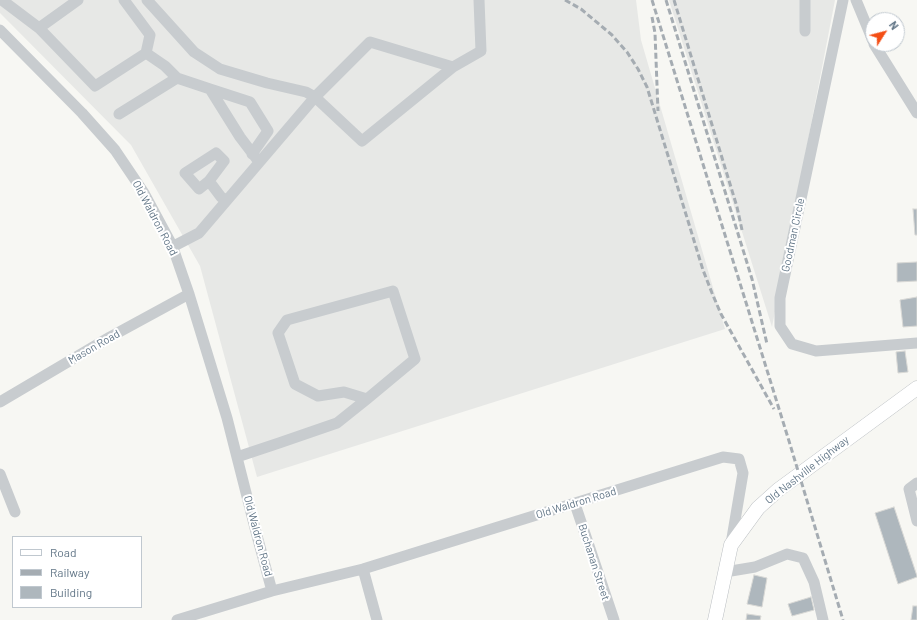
<!DOCTYPE html>
<style>
body{margin:0}
#map{position:relative;width:917px;height:620px;overflow:hidden;background:#f7f7f3;font-family:Barlow,sans-serif}
canvas{display:block}
.legend{position:absolute;left:12px;top:536px;width:130px;height:72px;box-sizing:border-box;background:#fff;border:1px solid #c0c8cf;margin:0;padding:5px 7px;list-style:none;font-size:12px;color:#627687}
.legend li{display:flex;align-items:center;gap:8px;height:20px}
.legend b{width:20px;border:1px solid #c0c8cf}
.north{position:absolute;left:865px;top:12px;width:40px;height:40px;box-sizing:border-box;background:#fff;border:1px solid #c0c8cf;border-radius:50%;rotate:54deg;font-size:11px;font-weight:700;line-height:16px;text-align:center;color:#627687}
.north::after{content:'';display:block;margin:auto;width:14px;height:18px;background:#f44e15;clip-path:polygon(50% 0,100% 100%,50% 72%,0 100%)}
</style>
<div id="map">
<canvas width="917" height="620"></canvas>
<ul class="legend">
<li><b style="height:5px;background:#fff"></b>Road</li>
<li><b style="height:5px;background:#a5acb2"></b>Railway</li>
<li><b style="height:11px;background:#aeb7bd"></b>Building</li>
</ul>
<div class="north">N</div>
</div>
<script>
const c = document.querySelector('canvas').getContext('2d');
c.lineJoin = 'round';
function fill(path, color) { c.fillStyle = color; c.fill(path, 'evenodd'); }
const poly = rows => new Path2D(rows.map(r => 'M' + r).join(''));
function stroke(path, color, width, dash) { c.strokeStyle = color; c.lineWidth = width; c.lineCap = dash ? 'butt' : 'round'; c.setLineDash(dash || []); c.stroke(path); }
function drawText(font, color, halo, rows, align = 'center') {
  c.font = font + ' Barlow,sans-serif'; c.lineWidth = 4; c.setLineDash([]); c.textBaseline = 'middle'; c.strokeStyle = halo; c.fillStyle = color; for (const [text, x, y, turn = 0] of rows) {
    c.save(); c.translate(x, y); c.rotate((+turn || 0) * Math.PI / 180); c.textAlign = isNaN(turn) ? turn : align; if (halo) c.strokeText(text, 0, 0); c.fillText(text, 0, 0); c.restore();
  }
}
const built = poly([
 [0,0,636,0,641,40,725,329,257,477,200,266,131,145,0,13],
 [669,0,835,0,772,327]
]);
const building = poly([
 [913,209,917,209,917,235,915,235,913,209],
 [917,262,917,281,897,282,897,263,917,262],
 [917,297,917,326,903,327,900,300,917,297],
 [905,351,908,372,898,373,896,352,905,351],
 [894,507,917,576,917,577,898,584,875,513,894,507],
 [754,575,767,578,762,607,747,604,754,575],
 [811,597,814,610,792,616,788,604,811,597],
 [913,606,917,606,917,620,911,620,913,606],
 [747,614,761,616,760,620,746,620,747,614]
]);
const minor = poly([
 [2,0,39,28,78,0],
 [147,0,194,52,220,69,267,83,306,92,315,97,199,233,172,247],
 [805,0,805,31],
 [843,0,780,298,780,326,792,344,816,351,917,343],
 [856,0,873,41],
 [39,28,95,86,146,53,150,35,124,0],
 [0,30,82,113,115,150,144,193,172,245,189,294,227,418,256,532,272,591,363,569,723,457,739,459,743,473,731,544],
 [874,44,917,113],
 [146,53,165,66,177,78],
 [453,67,370,42,315,97,362,141,453,67,481,51,479,0],
 [210,89,250,102,268,131,252,154],
 [119,114,177,78,210,89,240,137,259,162],
 [209,181,224,161,216,153,185,173,199,189,209,181,221,197,226,200],
 [0,402,110,337,189,294],
 [237,457,279,443,337,423,367,399,415,359,393,291,287,320,278,333,295,384,318,396,344,392,367,399],
 [0,474,15,512],
 [917,483,909,489,917,521],
 [575,504,614,620],
 [363,569,377,620],
 [725,572,755,567,787,554,803,558,814,582,823,620],
 [177,620,272,591]
]);
const major = poly([
 [715,620,731,545,758,508,778,490,917,388]
]);
const rail = poly([
 [565,0,581,9,612,35,627,52,638,69,647,87,703,270,712,293,721,314,774,409],
 [652,0,789,441,843,620],
 [666,0,752,279,767,344],
 [674,0,737,207,742,230],
 [652,17,655,33,658,111]
]);
const streetNames = [
 ["Old Waldron Road",155,218,62],
 ["Goodman Circle",793,235,-78],
 ["Mason Road",94,347,-30],
 ["Old Nashville Highway",807,470,-38],
 ["Old Waldron Road",576,503,-17],
 ["Old Waldron Road",258,536,75],
 ["Buchanan Street",594,562,72]
];
fill(built, '#e7e8e6');
fill(building, '#aeb7bd');
stroke(building, '#d8d8d5', 1);
stroke(major, '#b9bdc1', 15);
stroke(minor, '#c8cccf', 11);
stroke(major, '#fff', 14);
stroke(rail, '#a5acb2', 3, [6, 3]);
drawText('11px', '#627687', '#fff', streetNames);
</script>
